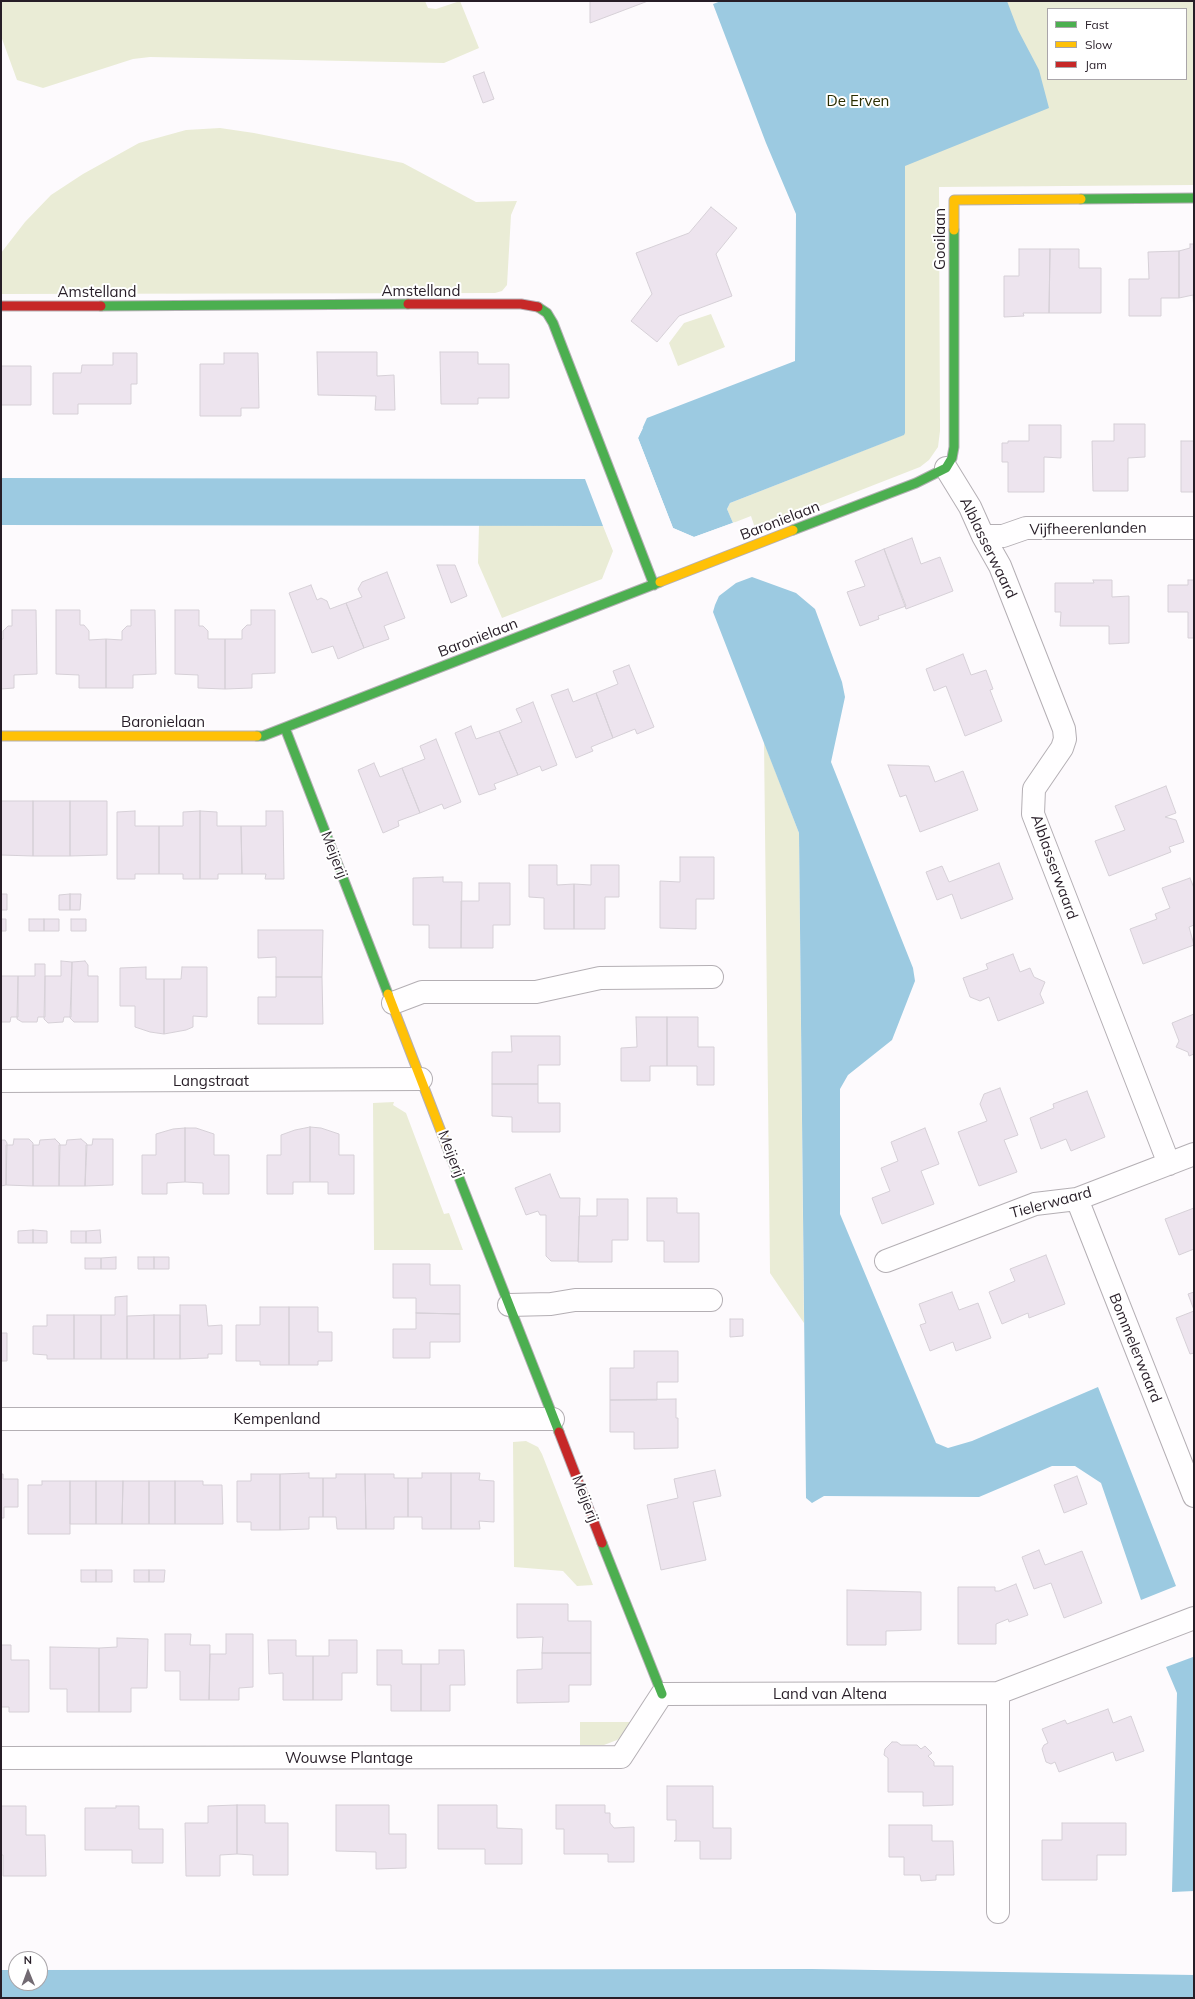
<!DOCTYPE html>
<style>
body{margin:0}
#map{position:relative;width:1195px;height:1999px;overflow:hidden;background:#fdfafd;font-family:Mulish,sans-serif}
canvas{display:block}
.frame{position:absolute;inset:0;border:2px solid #271d27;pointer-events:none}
.legend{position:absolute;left:1047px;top:8px;width:140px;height:72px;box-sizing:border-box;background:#fff;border:1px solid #a9a5a9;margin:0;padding:5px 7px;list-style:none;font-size:12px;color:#271d27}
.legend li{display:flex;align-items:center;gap:8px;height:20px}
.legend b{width:20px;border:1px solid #a9a5a9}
.north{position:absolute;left:8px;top:1951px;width:40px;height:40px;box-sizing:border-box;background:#fff;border:1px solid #a9a5a9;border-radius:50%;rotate:359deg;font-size:11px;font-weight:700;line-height:16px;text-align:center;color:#271d27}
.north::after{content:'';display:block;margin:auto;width:14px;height:18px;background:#726a72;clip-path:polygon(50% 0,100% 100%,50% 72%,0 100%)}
</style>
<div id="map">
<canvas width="1195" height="1999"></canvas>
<div class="frame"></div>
<ul class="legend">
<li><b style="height:5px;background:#4caf50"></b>Fast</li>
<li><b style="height:5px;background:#ffc107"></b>Slow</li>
<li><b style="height:5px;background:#c62828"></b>Jam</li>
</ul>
<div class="north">N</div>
</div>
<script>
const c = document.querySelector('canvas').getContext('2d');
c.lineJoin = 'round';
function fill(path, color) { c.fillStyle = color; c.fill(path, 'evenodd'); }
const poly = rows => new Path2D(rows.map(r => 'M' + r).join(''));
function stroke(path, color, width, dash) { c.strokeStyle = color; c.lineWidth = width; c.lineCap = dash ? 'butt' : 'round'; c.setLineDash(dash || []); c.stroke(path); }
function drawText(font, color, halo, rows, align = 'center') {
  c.font = font + ' Mulish,sans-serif'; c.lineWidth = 4; c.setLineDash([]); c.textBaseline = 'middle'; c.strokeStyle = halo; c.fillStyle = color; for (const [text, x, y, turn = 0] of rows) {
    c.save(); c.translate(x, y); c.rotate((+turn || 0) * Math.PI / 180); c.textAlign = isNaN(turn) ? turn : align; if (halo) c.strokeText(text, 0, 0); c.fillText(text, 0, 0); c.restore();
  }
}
const green = poly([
 [1,1,425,1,428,8,436,9,460,1,479,48,444,63,150,57,133,59,43,88,17,80,1,36],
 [721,1,1194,1,1194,185,939,187,940,431,938,447,929,460,920,467,756,531,751,516,733,523,727,509,730,503,903,435],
 [1048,9,1186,9,1186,79,1048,79],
 [220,128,254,133,403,163,476,202,517,201,511,215,507,285,502,291,495,293,1,294,1,253,25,222,51,195,83,174,139,143,186,130],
 [711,314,725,347,678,366,669,343,684,323],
 [479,525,603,526,613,551,602,579,502,618,478,563],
 [764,742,799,833,804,1323,770,1273],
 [394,1102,393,1105,406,1113,444,1214,449,1213,463,1250,374,1250,373,1103],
 [526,1441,538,1447,542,1454,593,1585,577,1586,563,1571,514,1567,513,1442],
 [580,1722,633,1722,625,1734,617,1740,604,1745,580,1745]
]);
const water = poly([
 [721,1,1007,1,1018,30,1039,70,1049,108,905,166,905,433,904,435,730,503,727,509,733,523,694,537,673,528,638,438,647,418,795,361,796,214,766,143,713,4],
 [1,478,585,479,603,526,1,525],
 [752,577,796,593,815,609,842,682,845,697,831,762,913,968,915,981,892,1040,848,1075,840,1089,840,1214,936,1443,948,1448,972,1441,1098,1387,1176,1586,1141,1600,1101,1483,1075,1466,1052,1466,979,1497,824,1496,812,1503,806,1498,799,833,713,612,715,605,719,596,736,583],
 [1193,1657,1194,1891,1172,1892,1177,1693,1166,1667],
 [812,1969,1194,1975,1194,1998,1,1998,1,1970,16,1970,16,1983,40,1983,40,1970]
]);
const pier = poly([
 [641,427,643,428,638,438,673,528,694,537,735,522,734,524,694,539,671,529,636,439]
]);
const building = poly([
 [583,1,648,1,590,23,590,1,583,1],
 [484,72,494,99,483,103,473,76,484,72],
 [711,207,737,228,716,254,732,296,679,316,657,342,631,321,652,294,636,253,689,233,711,207],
 [1190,244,1194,244,1194,312,1193,295,1179,298,1179,251,1190,248,1190,244],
 [1019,249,1050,249,1049,313,1023,313,1024,316,1004,317,1004,276,1019,276,1019,249],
 [1050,249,1079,249,1079,268,1101,268,1101,313,1049,313,1050,249],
 [1179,251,1179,298,1161,298,1161,316,1129,316,1129,279,1149,279,1148,252,1179,251],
 [317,352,377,352,377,376,394,375,395,410,375,410,376,396,318,395,317,352],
 [440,352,478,352,478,364,509,364,509,398,478,398,478,404,441,404,440,352],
 [113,353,137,353,137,384,131,384,131,404,78,404,78,414,53,414,53,373,81,373,82,365,113,365,113,353],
 [224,353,258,353,259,408,241,408,241,416,200,416,200,364,224,364,224,353],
 [1,366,31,366,31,405,1,405,1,366],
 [1114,424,1145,424,1145,457,1128,458,1128,491,1093,491,1092,441,1114,441,1114,424],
 [1029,425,1061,425,1061,458,1044,457,1044,492,1008,492,1008,462,1002,462,1002,443,1008,443,1008,441,1029,441,1029,425],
 [1181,441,1194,441,1194,492,1181,492,1181,441],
 [912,538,921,564,940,557,953,591,906,609,884,549,912,538],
 [884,549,906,606,878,616,879,619,860,626,847,592,865,586,855,561,884,549],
 [437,565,455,565,467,596,451,603,437,565],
 [387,572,405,618,384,626,389,639,364,648,346,603,362,597,358,589,362,582,387,572],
 [1093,580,1112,580,1112,597,1129,596,1129,643,1109,644,1109,626,1060,626,1061,612,1055,612,1055,583,1094,583,1093,580],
 [1188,580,1194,580,1194,638,1188,638,1188,612,1168,612,1168,585,1188,585,1188,580],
 [311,585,317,600,321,598,327,601,330,609,346,603,364,648,338,659,333,646,312,653,289,593,311,585],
 [12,610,36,610,37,674,14,675,14,688,1,689,1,639,3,639,3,631,8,626,12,626,12,610],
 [56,610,80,610,80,625,84,625,89,631,89,640,106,639,106,688,79,688,79,675,56,674,56,610],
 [131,610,155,610,156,674,133,675,133,688,106,688,106,639,122,640,122,631,127,626,131,626,131,610],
 [175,610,199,610,199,626,203,626,208,631,208,639,225,639,225,689,198,688,198,675,175,674,175,610],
 [251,610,275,610,275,673,252,674,252,688,225,689,225,639,242,639,242,630,247,625,251,625,251,610],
 [963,654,971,675,986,670,993,689,990,690,1002,721,965,736,946,686,934,691,926,669,963,654],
 [629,665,654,727,637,734,635,729,613,738,596,693,618,684,613,671,629,665],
 [568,689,573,702,596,693,613,738,591,747,593,751,576,758,551,695,568,689],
 [533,702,557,765,542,771,540,766,518,775,499,731,522,722,516,709,533,702],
 [471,726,476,739,499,731,518,775,494,784,496,789,479,795,455,733,471,726],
 [436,739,461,802,444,809,442,804,420,813,402,768,425,759,420,746,436,739],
 [374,763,380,777,402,768,420,813,398,821,399,826,383,833,358,770,374,763],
 [888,765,929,766,935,782,963,771,978,810,920,832,906,795,900,797,888,765],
 [1166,786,1176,813,1165,817,1176,820,1184,842,1169,847,1171,852,1109,876,1095,841,1125,830,1115,806,1166,786],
 [1,801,33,801,33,856,1,855,1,801],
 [33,801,70,801,70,856,33,856,33,801],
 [70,801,107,801,107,855,70,856,70,801],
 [135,811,135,826,159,826,159,874,135,874,135,879,117,879,117,812,135,811],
 [200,811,200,879,183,879,183,874,159,874,159,826,183,826,183,812,200,811],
 [200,811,217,812,217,826,241,826,242,874,218,874,218,879,200,879,200,811],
 [266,811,283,811,284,879,265,879,266,874,242,874,241,826,266,826,266,811],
 [680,857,714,857,714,899,696,899,696,929,660,928,660,881,680,882,680,857],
 [999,863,1013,899,961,919,952,894,937,900,926,872,942,866,949,882,999,863],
 [529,865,557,865,557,885,574,884,574,929,544,929,544,898,529,897,529,865],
 [591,865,619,865,619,897,605,897,605,929,574,929,574,884,591,885,591,865],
 [443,877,443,882,462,882,461,948,429,948,429,925,413,925,413,878,443,877],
 [1190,878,1194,888,1194,925,1189,927,1194,945,1143,964,1130,929,1157,919,1155,914,1170,908,1162,888,1190,878],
 [479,883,510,883,510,925,493,925,493,948,461,948,461,901,479,901,479,883],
 [1,894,7,894,7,910,1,910,1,894],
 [70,894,70,910,59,910,59,895,70,894],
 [70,894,81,894,80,910,70,910,70,894],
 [1,919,6,919,6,931,1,931,1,919],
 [29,919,44,919,44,931,29,931,29,919],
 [44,919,59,919,59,931,44,931,44,919],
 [71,919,86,919,86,931,71,931,71,919],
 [258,930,323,930,322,977,276,977,276,957,258,958,258,930],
 [1013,954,1020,972,1030,968,1034,977,1045,982,1040,994,1044,1003,998,1021,989,997,980,1001,970,997,963,978,988,969,986,964,1013,954],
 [61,961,72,962,71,1017,64,1017,63,1022,48,1023,44,1019,45,976,61,976,61,961],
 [85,961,88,965,88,976,98,976,98,1022,74,1022,70,1018,72,962,85,961],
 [35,964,45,964,45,1017,38,1017,37,1022,22,1022,17,1019,18,976,35,976,35,964],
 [146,967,146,979,164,979,164,1034,150,1032,135,1027,135,1006,120,1006,120,968,146,967],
 [182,967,207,967,207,1017,193,1016,193,1027,186,1030,164,1034,164,979,181,979,182,967],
 [1,976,18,976,18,1017,11,1017,10,1022,1,1022,1,976],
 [276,977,322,977,323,1024,258,1024,258,997,276,997,276,977],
 [1194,1014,1194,1054,1189,1056,1188,1052,1176,1047,1179,1041,1172,1023,1194,1014],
 [636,1017,667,1017,667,1066,650,1066,650,1081,621,1081,621,1048,637,1047,636,1017],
 [667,1017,698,1017,698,1047,714,1047,714,1085,697,1085,697,1066,667,1066,667,1017],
 [511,1036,560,1036,560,1065,538,1065,538,1084,492,1084,492,1052,512,1052,511,1036],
 [492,1084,538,1084,538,1103,560,1103,560,1132,512,1132,512,1117,492,1116,492,1084],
 [1000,1088,1018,1135,1004,1140,1017,1172,979,1186,958,1132,987,1121,980,1104,984,1094,1000,1088],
 [1087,1091,1105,1137,1071,1151,1066,1139,1041,1149,1030,1118,1054,1108,1053,1104,1087,1091],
 [310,1127,310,1182,293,1182,293,1194,267,1194,267,1155,281,1155,281,1135,295,1130,310,1127],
 [310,1127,321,1128,339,1134,339,1155,354,1155,354,1194,328,1194,328,1182,310,1182,310,1127],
 [185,1128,196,1128,214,1134,214,1155,229,1155,229,1194,203,1194,203,1183,185,1182,185,1128],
 [185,1128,185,1182,167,1183,167,1194,142,1194,142,1155,156,1155,156,1134,173,1129,185,1128],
 [925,1128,939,1164,921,1171,934,1204,882,1224,872,1198,890,1191,881,1168,898,1161,891,1142,925,1128],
 [14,1139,29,1139,33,1143,33,1186,6,1185,6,1145,13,1145,14,1139],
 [55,1139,60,1144,59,1186,33,1186,33,1145,39,1145,40,1140,55,1139],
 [81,1139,87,1144,85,1186,59,1186,59,1145,66,1145,67,1140,81,1139],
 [93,1139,113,1139,113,1185,85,1186,86,1145,92,1145,93,1139],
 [1,1140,5,1140,7,1143,6,1185,1,1186,1,1140],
 [550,1174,560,1198,580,1198,578,1261,551,1261,546,1256,546,1215,540,1215,538,1211,526,1215,515,1188,550,1174],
 [647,1198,677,1198,677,1213,699,1213,699,1262,664,1262,664,1241,647,1241,647,1198],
 [597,1199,628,1199,628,1240,612,1240,612,1262,578,1262,579,1216,597,1216,597,1199],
 [1194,1208,1194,1249,1179,1255,1165,1219,1194,1208],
 [33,1230,33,1243,18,1243,18,1231,33,1230],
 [33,1230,47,1231,47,1243,33,1243,33,1230],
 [100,1230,101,1243,86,1243,86,1231,100,1230],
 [71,1231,86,1231,86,1243,71,1243,71,1231],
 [1046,1255,1065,1304,1029,1318,1028,1313,1002,1324,989,1292,1015,1281,1010,1269,1046,1255],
 [116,1257,116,1269,101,1269,101,1258,116,1257],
 [138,1257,154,1257,154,1269,138,1269,138,1257],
 [154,1257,169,1257,169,1269,154,1269,154,1257],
 [85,1258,101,1258,101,1269,85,1269,85,1258],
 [393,1264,430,1264,430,1285,460,1285,460,1314,416,1313,416,1298,393,1298,393,1264],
 [952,1292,959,1310,978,1303,991,1338,956,1351,953,1342,930,1351,920,1325,926,1323,919,1304,952,1292],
 [1194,1292,1194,1310,1188,1294,1194,1292],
 [127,1296,127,1359,101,1359,101,1315,115,1315,115,1297,127,1296],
 [180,1305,206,1305,208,1326,222,1325,222,1354,208,1354,208,1358,180,1359,180,1305],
 [260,1307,289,1307,289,1365,260,1365,260,1361,236,1361,236,1325,260,1325,260,1307],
 [289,1307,318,1307,318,1332,332,1332,332,1361,318,1361,318,1365,289,1365,289,1307],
 [1194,1311,1194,1353,1190,1354,1176,1318,1194,1311],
 [416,1313,460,1314,460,1342,430,1342,430,1358,393,1358,393,1329,416,1329,416,1313],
 [47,1315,74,1315,74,1359,47,1359,47,1355,33,1354,33,1326,47,1326,47,1315],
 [74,1315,101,1315,101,1359,74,1359,74,1315],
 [154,1315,154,1359,127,1359,127,1316,154,1315],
 [154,1315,180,1315,180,1359,154,1359,154,1315],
 [730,1319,743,1319,743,1336,730,1337,730,1319],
 [1,1333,7,1333,7,1361,1,1361,1,1333],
 [634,1351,678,1351,678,1382,657,1382,657,1400,610,1400,610,1368,634,1368,634,1351],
 [676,1399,676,1418,678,1418,678,1448,634,1449,634,1432,610,1432,610,1400,676,1399],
 [715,1470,721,1496,693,1502,706,1560,661,1570,647,1505,678,1498,674,1479,715,1470],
 [309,1473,309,1478,323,1478,323,1517,309,1517,309,1529,280,1530,280,1474,309,1473],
 [422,1473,451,1473,451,1529,422,1529,422,1517,408,1517,408,1478,422,1478,422,1473],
 [451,1473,480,1473,479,1480,494,1481,494,1522,479,1521,480,1529,451,1529,451,1473],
 [1,1474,3,1474,3,1479,18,1479,18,1507,4,1507,4,1518,1,1518,1,1474],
 [251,1474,280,1474,280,1530,251,1530,251,1522,237,1522,237,1481,251,1481,251,1474],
 [336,1474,365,1474,366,1529,337,1529,336,1517,323,1517,323,1478,336,1478,336,1474],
 [365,1474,394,1474,394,1478,408,1478,408,1517,394,1517,394,1529,366,1529,365,1474],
 [1077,1476,1087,1504,1064,1513,1054,1485,1077,1476],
 [42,1481,70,1481,70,1534,28,1534,28,1485,42,1485,42,1481],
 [70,1481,96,1481,96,1524,70,1524,70,1481],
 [96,1481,123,1481,122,1524,96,1524,96,1481],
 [123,1481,149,1481,149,1524,122,1524,123,1481],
 [149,1481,175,1481,175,1524,149,1524,149,1481],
 [175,1481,203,1481,203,1485,222,1485,223,1524,175,1524,175,1481],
 [1039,1550,1045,1565,1082,1551,1102,1603,1064,1618,1051,1583,1034,1589,1022,1557,1039,1550],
 [81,1570,96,1570,96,1582,81,1582,81,1570],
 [96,1570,112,1570,112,1582,96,1582,96,1570],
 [134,1570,149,1570,149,1582,134,1582,134,1570],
 [149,1570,165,1570,164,1582,149,1582,149,1570],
 [1016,1584,1028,1615,1009,1622,1008,1619,996,1624,996,1644,958,1644,958,1587,995,1587,995,1591,999,1591,1016,1584],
 [847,1590,921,1592,921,1630,886,1631,886,1645,847,1645,847,1590],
 [517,1604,568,1604,568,1621,591,1621,591,1653,542,1653,543,1637,517,1638,517,1604],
 [165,1634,191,1634,190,1645,210,1645,209,1700,180,1700,180,1671,165,1671,165,1634],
 [226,1634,253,1634,253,1687,239,1688,239,1700,209,1700,210,1654,226,1654,226,1634],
 [117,1638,148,1639,147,1688,131,1688,131,1712,99,1712,99,1648,117,1647,117,1638],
 [268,1640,296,1640,296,1656,313,1656,313,1700,283,1700,283,1673,269,1674,268,1640],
 [329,1640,357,1640,357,1673,342,1673,342,1700,313,1700,313,1656,329,1656,329,1640],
 [1,1645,11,1645,11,1660,29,1660,29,1712,9,1712,9,1707,1,1707,1,1645],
 [50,1647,99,1648,99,1712,67,1712,67,1689,50,1689,50,1647],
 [377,1650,402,1650,402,1664,421,1664,421,1711,391,1711,391,1685,377,1685,377,1650],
 [439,1650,464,1650,465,1685,450,1685,450,1711,421,1711,421,1664,439,1664,439,1650],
 [542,1653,591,1653,591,1685,569,1685,569,1702,517,1703,517,1670,542,1669,542,1653],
 [1108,1709,1113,1723,1131,1716,1144,1751,1116,1761,1113,1752,1059,1772,1055,1762,1051,1764,1046,1762,1042,1749,1044,1745,1048,1743,1042,1729,1065,1720,1067,1724,1108,1709],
 [892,1742,897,1742,901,1745,917,1745,921,1749,925,1746,932,1753,928,1756,934,1762,934,1766,953,1766,953,1805,923,1806,923,1792,888,1792,888,1758,884,1755,885,1749,892,1742],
 [667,1786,713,1786,713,1828,731,1828,731,1859,700,1859,700,1841,674,1841,676,1840,676,1820,667,1820,667,1786],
 [237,1805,265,1805,265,1823,288,1823,288,1875,253,1875,253,1855,237,1854,237,1805],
 [237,1805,237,1854,220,1855,220,1876,186,1876,185,1823,208,1823,208,1806,237,1805],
 [336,1805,389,1805,389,1834,406,1834,406,1868,376,1869,376,1852,336,1851,336,1805],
 [438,1805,497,1805,497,1828,522,1829,522,1864,485,1864,485,1849,438,1849,438,1805],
 [556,1805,605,1805,605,1813,610,1813,610,1823,614,1828,634,1827,634,1862,608,1862,608,1854,564,1854,564,1829,556,1829,556,1805],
 [1,1806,26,1806,26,1835,45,1835,46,1876,3,1876,3,1855,1,1855,1,1806],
 [116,1806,139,1806,139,1829,163,1829,163,1863,132,1863,132,1850,85,1850,85,1808,116,1808,116,1806],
 [1062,1823,1126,1823,1126,1855,1097,1855,1097,1880,1042,1880,1042,1840,1062,1840,1062,1823],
 [889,1825,932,1825,932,1841,953,1841,954,1875,936,1875,936,1880,921,1881,920,1875,904,1875,904,1857,889,1857,889,1825]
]);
const street = poly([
 [946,468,970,507,983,536,1000,566,1064,729,1065,739,1062,748,1034,789,1033,814,1169,1164],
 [983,536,1003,536,1026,528,1194,528],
 [393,1003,422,992,536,992,600,978,712,977],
 [1,1081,421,1079],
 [1077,1199,1194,1496],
 [886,1261,1035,1204,1077,1199,1194,1154],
 [509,1305,551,1304,575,1300,711,1300],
 [1,1419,553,1419],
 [998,1693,998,1912],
 [1,1758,621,1757,662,1694,998,1693,1194,1618]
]);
const fast = poly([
 [1081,199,1194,198],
 [101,306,408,304],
 [538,307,547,313,553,323,654,585],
 [793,530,916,483,946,468,952,458,954,447,954,230],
 [285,728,388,994],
 [257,736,263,736,660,582],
 [447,1147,559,1432],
 [602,1543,662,1694]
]);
const slow = poly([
 [954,230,954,200,1081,199],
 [660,582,793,530],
 [1,736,257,736],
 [388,994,447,1147]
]);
const jam = poly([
 [408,304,521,304,538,307],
 [1,306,101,306],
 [559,1432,602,1543]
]);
const parkNames = [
 ["De Erven",858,101]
];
const streetNames = [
 ["Gooilaan",940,239,-90],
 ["Amstelland",421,291],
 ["Amstelland",97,292],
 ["Baronielaan",780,521,-21],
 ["Vijfheerenlanden",1088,529,-1],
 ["Alblasserwaard",988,548,64],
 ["Baronielaan",478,638,-21],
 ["Baronielaan",163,722],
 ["Meijerij",334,855,69],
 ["Alblasserwaard",1054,867,70],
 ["Langstraat",211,1081],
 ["Meijerij",451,1154,69],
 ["Tielerwaard",1051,1203,-15],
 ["Bommelerwaard",1135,1348,68],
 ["Kempenland",277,1419],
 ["Meijerij",585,1499,69],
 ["Land van Altena",830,1694],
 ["Wouwse Plantage",349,1758]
];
fill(green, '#eaecd6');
fill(water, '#9ccae1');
fill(pier, '#fdfafd');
fill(building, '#ede4ee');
stroke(building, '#d6d0d7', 1);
stroke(street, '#b4afb4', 24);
stroke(fast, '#b4afb4', 11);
stroke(slow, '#b4afb4', 11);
stroke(jam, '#b4afb4', 11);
stroke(street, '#fffeff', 22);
stroke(fast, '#4caf50', 9);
stroke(slow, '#ffc107', 9);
stroke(jam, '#c62828', 9);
drawText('15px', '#2a2d00', '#fff', parkNames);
drawText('15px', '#271d27', '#fff', streetNames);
</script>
